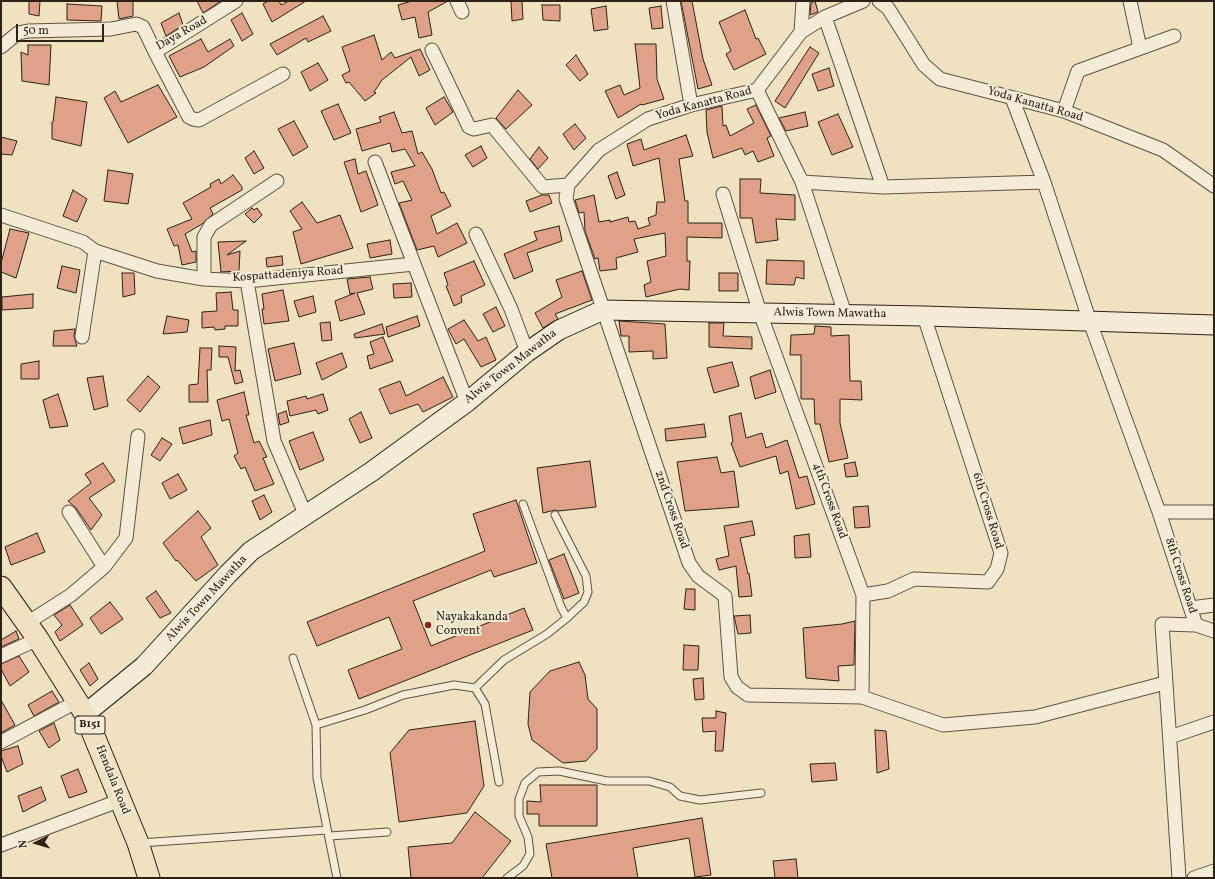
<!DOCTYPE html>
<style>
body{margin:0}
#map{position:relative;width:1215px;height:879px;overflow:hidden;background:#efe2c1;font-family:Vollkorn,serif}
canvas{display:block}
.frame{position:absolute;inset:0;border:2px solid #2d2215;pointer-events:none}
.north{position:absolute;left:16px;top:823px;width:40px;height:40px;-webkit-text-stroke:3px #f5ecd7;paint-order:stroke;rotate:265deg;font-size:11px;font-weight:700;line-height:16px;text-align:center;color:#2d2215}
.north::after{content:'';display:block;margin:auto;width:14px;height:18px;background:#2d2215;clip-path:polygon(50% 0,100% 100%,50% 72%,0 100%)}
.scale{position:absolute;left:16px;top:24px;width:88px;height:18px;box-sizing:border-box;border:2px solid #2d2215;border-top:0;padding-left:5px;font-size:12px;line-height:14px;white-space:nowrap;color:#2d2215;-webkit-text-stroke:3px #f5ecd7;paint-order:stroke}
</style>
<div id="map">
<canvas width="1215" height="879"></canvas>
<div class="frame"></div>
<div class="north">N</div>
<div class="scale">50 m</div>
</div>
<script>
const c = document.querySelector('canvas').getContext('2d');
c.lineJoin = 'round';
function fill(path, color) { c.fillStyle = color; c.fill(path, 'evenodd'); }
const poly = rows => new Path2D(rows.map(r => 'M' + r).join(''));
function stroke(path, color, width, dash) { c.strokeStyle = color; c.lineWidth = width; c.lineCap = dash ? 'butt' : 'round'; c.setLineDash(dash || []); c.stroke(path); }
function drawText(font, color, halo, rows, align = 'center') {
  c.font = font + ' Vollkorn,serif'; c.lineWidth = 4; c.setLineDash([]); c.textBaseline = 'middle'; c.strokeStyle = halo; c.fillStyle = color; for (const [text, x, y, turn = 0] of rows) {
    c.save(); c.translate(x, y); c.rotate((+turn || 0) * Math.PI / 180); c.textAlign = isNaN(turn) ? turn : align; if (halo) c.strokeText(text, 0, 0); c.fillText(text, 0, 0); c.restore();
  }
}
const building = poly([
 [29,1,40,1,39,16,29,14,29,1],
 [117,1,133,1,133,16,119,19,117,1],
 [197,1,221,1,203,13,197,1],
 [268,1,279,1,281,5,289,1,306,1,272,22,263,4,268,1],
 [412,1,448,1,428,12,432,35,419,38,415,17,402,20,398,5,412,1],
 [511,1,522,1,523,19,512,21,511,1],
 [681,1,692,1,703,59,712,85,698,89,681,1],
 [815,1,818,12,810,15,811,3,815,1],
 [67,4,102,6,101,21,67,20,67,4],
 [542,5,560,5,560,21,543,20,542,5],
 [606,6,608,29,594,31,591,9,606,6],
 [661,6,663,28,652,29,649,8,661,6],
 [745,10,756,39,758,38,766,54,734,70,726,54,731,51,719,22,745,10],
 [179,13,183,25,166,36,161,23,179,13],
 [242,13,253,34,242,41,231,20,242,13],
 [323,16,331,31,308,42,306,38,277,55,270,44,323,16],
 [374,35,382,60,391,52,395,58,420,49,430,70,419,76,411,57,382,80,374,92,376,93,365,101,349,82,346,83,342,75,350,71,342,47,374,35],
 [201,39,208,52,230,39,234,46,204,67,180,77,169,56,201,39],
 [635,44,656,44,657,79,664,99,642,105,641,104,618,118,605,91,620,85,624,95,640,88,635,44],
 [28,45,51,45,49,85,22,81,21,52,28,55,28,45],
 [810,47,819,53,785,108,775,101,810,47],
 [576,55,588,74,580,81,566,65,576,55],
 [318,63,328,80,310,91,301,72,318,63],
 [829,68,834,86,818,91,812,74,829,68],
 [158,85,177,117,128,143,104,98,115,91,121,102,158,85],
 [518,90,532,105,506,129,496,118,518,90],
 [56,97,87,102,81,146,52,139,52,122,53,122,56,97],
 [444,97,453,112,435,125,426,108,444,97],
 [338,104,351,133,334,140,321,111,338,104],
 [756,105,771,136,767,138,774,156,758,162,753,151,745,155,742,148,713,158,707,132,706,110,722,106,723,126,726,125,730,136,754,123,747,109,756,105],
 [394,112,402,133,412,131,418,154,422,152,432,169,441,193,444,192,451,206,431,216,437,234,457,223,467,243,438,257,434,246,417,250,399,203,412,200,403,181,395,184,391,172,415,166,405,149,392,152,390,143,362,151,356,129,381,122,379,117,394,112],
 [805,112,808,126,786,131,779,118,805,112],
 [838,114,853,147,832,155,818,122,838,114],
 [294,121,308,147,293,156,278,129,294,121],
 [575,124,586,138,574,150,563,134,575,124],
 [686,135,693,156,679,159,685,201,688,201,688,223,722,223,722,238,687,237,687,261,690,261,689,290,680,289,646,297,644,285,651,282,647,261,666,256,665,233,634,239,638,252,616,258,617,269,600,271,598,258,595,259,585,231,584,212,579,213,575,200,594,195,599,222,610,220,610,222,628,217,629,222,635,221,638,229,650,225,648,218,656,215,657,202,665,202,659,158,633,166,627,144,641,139,644,150,686,135],
 [1,137,17,141,12,155,1,154,1,137],
 [481,146,487,158,473,167,465,155,481,146],
 [539,147,548,158,538,169,530,159,539,147],
 [254,151,264,168,254,174,245,158,254,151],
 [355,159,358,174,366,171,378,205,361,212,344,162,355,159],
 [108,170,133,174,128,204,104,201,108,170],
 [617,172,625,195,616,199,608,176,617,172],
 [233,175,242,187,242,190,210,208,213,214,202,224,185,234,192,252,196,251,196,262,182,265,178,245,174,246,167,229,192,219,183,203,211,187,210,184,219,179,221,184,233,175],
 [740,179,761,179,760,193,795,195,795,220,776,219,778,240,756,243,752,218,740,218,740,179],
 [73,190,87,199,77,222,63,216,73,190],
 [542,195,549,195,552,203,530,212,526,201,542,195],
 [302,202,317,223,340,215,353,248,301,264,293,232,302,229,290,211,302,202],
 [252,208,254,210,257,208,262,215,254,223,245,214,252,208],
 [559,226,562,241,527,253,533,271,514,279,504,254,537,240,534,232,559,226],
 [10,229,29,233,16,278,1,272,1,263,10,229],
 [390,240,392,254,370,258,367,244,390,240],
 [246,241,227,255,240,251,239,271,221,272,218,242,246,241],
 [282,256,283,265,267,267,266,258,282,256],
 [767,260,804,261,804,279,796,277,794,285,766,284,767,260],
 [474,261,485,285,461,296,462,302,454,306,446,286,448,285,444,273,474,261],
 [62,266,80,270,76,293,57,288,62,266],
 [582,271,592,300,555,314,558,319,543,328,535,313,562,297,556,280,582,271],
 [122,273,134,273,135,294,123,297,122,273],
 [719,273,738,273,738,291,719,291,719,273],
 [370,277,373,289,357,293,365,314,340,321,335,301,355,293,350,294,347,279,370,277],
 [411,283,412,297,394,298,393,284,411,283],
 [283,290,289,321,264,324,262,309,264,309,262,294,283,290],
 [231,292,233,310,238,310,238,326,225,326,225,329,215,330,214,327,202,328,202,312,217,311,216,293,231,292],
 [33,294,33,308,2,310,2,297,33,294],
 [313,296,316,312,299,317,294,301,313,296],
 [496,307,505,326,493,332,483,314,496,307],
 [167,316,189,320,187,332,163,334,167,316],
 [417,316,420,326,388,337,386,327,417,316],
 [464,320,478,341,486,337,496,360,481,367,464,339,456,344,448,329,464,320],
 [619,321,665,324,667,358,653,359,653,351,629,352,629,336,621,336,619,321],
 [330,322,332,340,322,341,320,323,330,322],
 [709,323,724,323,723,336,752,337,752,349,709,347,709,323],
 [382,324,385,334,355,338,354,334,382,324],
 [815,326,831,327,831,336,849,335,850,381,861,381,862,400,840,399,840,423,848,458,829,462,820,424,815,424,814,399,801,399,801,355,790,355,791,335,814,334,815,326],
 [75,329,74,336,77,346,53,346,54,331,75,329],
 [383,337,393,361,370,369,367,356,374,354,370,342,383,337],
 [294,343,301,374,275,381,268,349,294,343],
 [219,346,236,347,235,371,240,370,243,382,235,384,228,357,219,357,219,346],
 [200,348,212,348,211,370,207,370,208,402,189,402,189,385,198,384,200,348],
 [342,353,347,367,322,380,316,363,342,353],
 [39,361,39,379,21,379,21,364,39,361],
 [732,362,739,386,714,393,707,368,732,362],
 [770,370,776,392,755,399,750,377,770,370],
 [103,376,108,406,94,410,87,378,103,376],
 [148,376,160,387,140,412,127,400,148,376],
 [443,377,453,397,423,412,418,404,390,414,379,389,400,381,406,396,443,377],
 [244,392,249,415,246,415,254,443,259,441,267,457,263,458,274,484,255,491,245,467,241,469,234,456,238,453,229,419,222,421,217,400,244,392],
 [58,394,68,426,50,428,43,400,58,394],
 [323,394,328,410,318,414,316,410,290,416,287,401,306,396,307,399,323,394],
 [286,411,289,422,280,425,278,414,286,411],
 [361,412,372,438,360,443,349,419,361,412],
 [741,413,746,438,762,433,766,448,787,440,799,478,807,476,815,504,796,509,788,471,780,474,776,456,740,467,731,443,733,442,729,416,741,413],
 [210,420,212,435,183,444,179,428,210,420],
 [704,424,706,437,666,441,665,429,704,424],
 [313,432,324,460,300,470,289,441,313,432],
 [162,438,172,444,160,461,151,455,162,438],
 [717,457,721,473,734,471,739,507,685,511,677,462,717,457],
 [590,461,596,507,558,511,555,510,543,513,537,468,590,461],
 [855,462,858,476,846,477,844,464,855,462],
 [103,463,115,481,89,498,102,515,91,530,76,508,68,501,91,483,85,474,103,463],
 [178,474,187,490,170,499,162,483,178,474],
 [264,495,272,512,260,520,252,501,264,495],
 [516,500,537,563,494,577,491,570,413,601,431,646,524,608,533,630,359,699,348,670,402,649,389,617,317,646,307,622,485,551,473,514,516,500],
 [868,506,870,527,855,528,853,507,868,506],
 [198,511,211,528,201,537,218,565,196,581,177,560,176,561,163,543,198,511],
 [752,521,755,535,740,538,748,574,749,573,752,596,739,597,736,566,719,570,716,559,729,556,724,526,752,521],
 [37,533,45,552,11,565,5,547,37,533],
 [809,534,811,557,795,558,794,536,809,534],
 [564,554,579,593,564,599,549,560,564,554],
 [686,589,695,589,695,610,684,609,686,589],
 [156,591,171,613,160,618,146,598,156,591],
 [110,602,123,619,101,634,90,618,110,602],
 [70,605,83,625,60,641,55,632,62,625,54,615,70,605],
 [750,615,751,633,738,634,734,616,750,615],
 [855,621,854,665,838,666,839,681,806,678,803,628,842,624,855,621],
 [16,631,19,639,1,647,1,640,16,631],
 [684,645,699,646,698,670,683,670,684,645],
 [19,656,29,672,10,686,1,669,1,664,19,656],
 [579,662,585,675,588,699,597,709,597,749,586,761,563,763,532,740,528,724,530,692,550,671,579,662],
 [89,663,98,679,90,686,80,670,89,663],
 [703,678,704,699,695,700,693,679,703,678],
 [52,691,59,702,34,716,28,705,52,691],
 [1,700,15,725,1,733,1,700],
 [716,711,726,713,723,751,715,751,716,731,703,732,702,718,716,718,716,711],
 [475,721,484,786,467,813,399,822,390,753,409,730,475,721],
 [54,723,60,740,49,748,39,731,54,723],
 [875,730,886,731,889,769,877,773,875,730],
 [18,746,23,764,7,772,1,756,1,751,18,746],
 [835,763,837,780,812,782,810,764,835,763],
 [78,769,87,792,69,798,61,776,78,769],
 [540,785,597,785,597,826,539,826,539,814,527,814,527,801,541,802,540,785],
 [41,787,46,800,23,812,18,796,41,787],
 [475,812,511,841,482,878,411,878,408,847,452,843,475,812],
 [702,818,711,875,695,877,689,838,633,848,638,878,552,878,546,844,702,818],
 [796,859,798,878,775,878,773,861,796,859]
]);
const lane = poly([
 [555,515,586,576,588,592,584,602,567,618],
 [293,658,316,725,317,778,337,878],
 [475,688,504,660,547,634,567,618,561,607,523,504],
 [316,725,365,710,403,695,454,685,475,688,485,704,499,782],
 [330,836,387,832],
 [140,843,327,830],
 [507,878,523,866,530,854,528,837,519,816,519,799,525,783,538,772,559,771,607,781,649,781,670,787,680,796,700,800,761,793]
]);
const street = poly([
 [457,1,462,12],
 [673,1,691,105],
 [863,1,825,17,801,32,757,90,691,105,648,119,599,150,568,185,566,199,689,563,698,576,725,596,731,677,737,687,748,695,862,697,943,725,1035,717,1165,683],
 [879,1,888,8,924,65,940,79,1064,111,1163,150,1214,186],
 [1130,1,1140,48],
 [825,17,883,187],
 [801,32,803,1],
 [1,47,18,33,28,31,111,29,136,24,143,27,155,52,236,1],
 [432,50,469,127,474,129,492,125,543,187,568,185],
 [155,52,189,117,193,119,199,120,283,74],
 [757,90,802,182,845,314],
 [1012,98,1044,182,1090,322,1159,512,1196,625],
 [1064,111,1078,71,1174,36],
 [375,162,414,264],
 [802,182,883,187,1044,182],
 [723,194,760,313,863,595,862,697],
 [1,215,83,242,95,251,157,271,204,279,247,281,414,264,467,402],
 [476,234,511,309,527,352],
 [204,279,204,237,211,225,277,181],
 [247,281,274,441,306,516],
 [82,337,95,251],
 [69,512,104,567],
 [1159,512,1214,512],
 [863,595,888,591,914,579,988,582,997,569,1001,553,924,316],
 [1191,608,1214,605],
 [27,623,71,595,104,567,126,538,138,436],
 [1,656,38,639],
 [1170,737,1214,722],
 [1,742,78,701],
 [1,845,121,800],
 [1179,878,1162,624,1196,625,1214,631],
 [1194,878,1214,871]
]);
const secondary = poly([
 [85,714,144,666,228,574,251,551,371,472,467,402,527,352,559,330,603,310,924,316,1214,325]
]);
const primary = poly([
 [1,587,38,639,85,714,138,843,149,878]
]);
const markers = [
 [428,625,4,"#8f2418"]
];
const shields = [
 [90,725,30]
];
const shieldNames = [
 ["B151",90,725]
];
const streetNames = [
 ["Daya Road",182,34,-30],
 ["Yoda Kanatta Road",704,104,-15],
 ["Yoda Kanatta Road",1035,105,16],
 ["Kospattadeniya Road",288,275,-4],
 ["Alwis Town Mawatha",830,314,1],
 ["Alwis Town Mawatha",511,367,-38],
 ["4th Cross Road",829,501,70],
 ["2nd Cross Road",671,510,71],
 ["6th Cross Road",987,511,73],
 ["8th Cross Road",1180,576,72],
 ["Alwis Town Mawatha",207,599,-47],
 ["Hendala Road",112,780,68]
];
const poiNames = [
 ["Nayakakanda",436,618],
 ["Convent",436,632]
];
fill(building, '#dfa287');
stroke(building, '#2d2215', 1);
stroke(lane, '#5e5240', 9);
stroke(street, '#5e5240', 15);
stroke(secondary, '#2d2215', 21);
stroke(primary, '#2d2215', 23);
stroke(lane, '#f5ecd7', 7);
stroke(street, '#f5ecd7', 13);
stroke(secondary, '#f5ecd7', 19);
stroke(primary, '#efe2c1', 21);
for (const [x, y, r, color] of markers) { const dot = new Path2D(); dot.arc(x, y, r, 0, 2 * Math.PI); c.fillStyle = color; c.fill(dot); stroke(dot, '#f5ecd7', 1.5); }
for (const [x, y, w] of shields) { const box = new Path2D(); box.roundRect(x - w / 2, y - 9, w, 18, 3); c.fillStyle = '#f5ecd7'; c.fill(box); stroke(box, '#2d2215', 1); }
drawText('bold 11px', '#2d2215', null, shieldNames);
drawText('12px', '#2d2215', '#f5ecd7', streetNames);
drawText('12px', '#2d2215', '#f5ecd7', poiNames, 'left');
</script>
